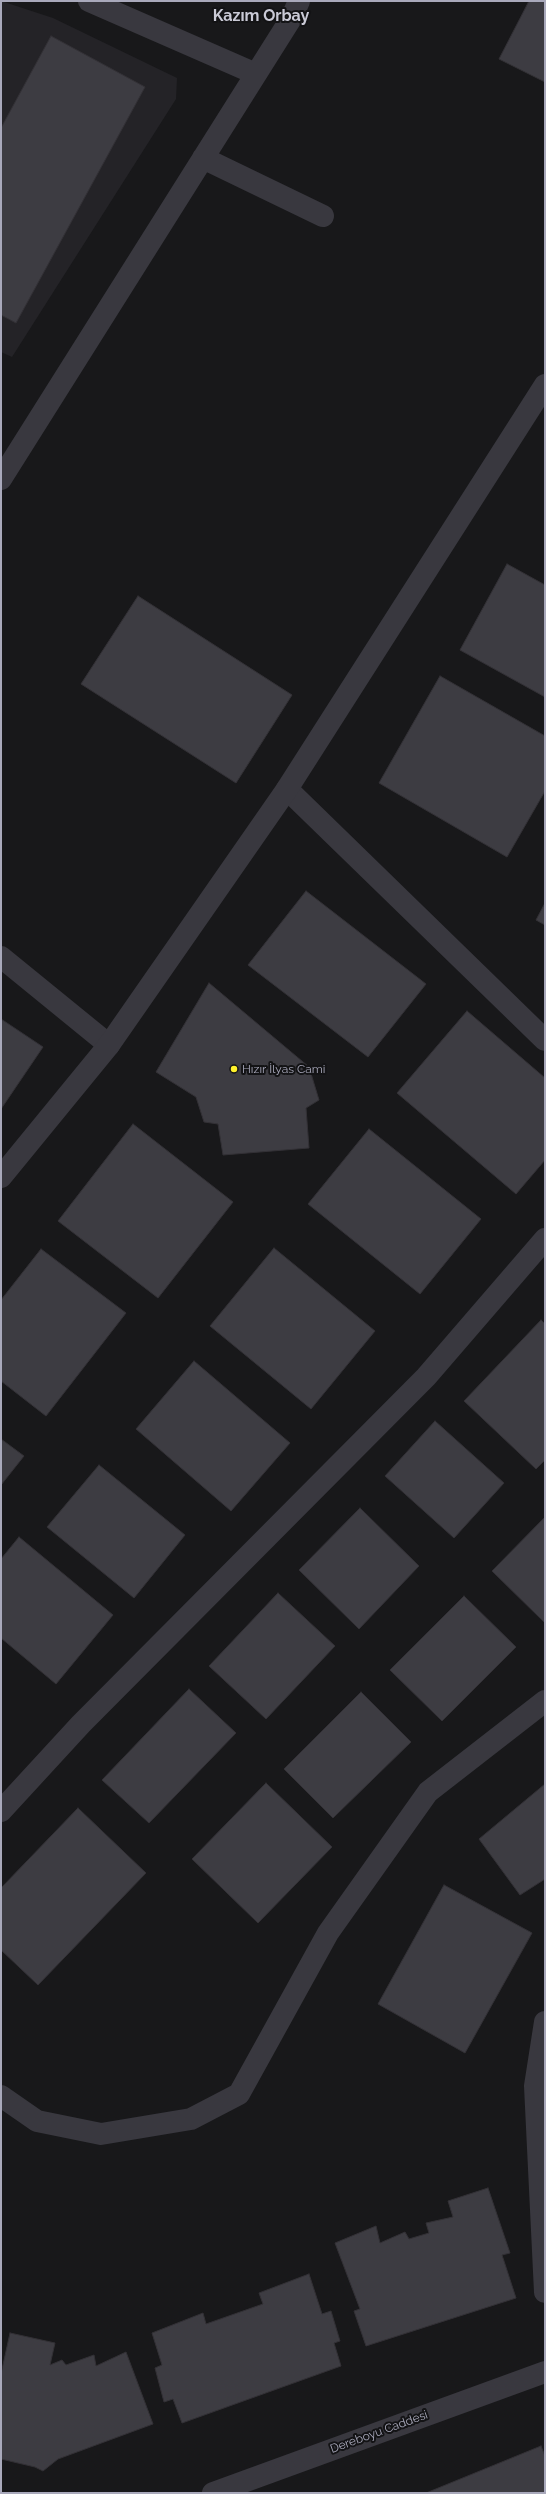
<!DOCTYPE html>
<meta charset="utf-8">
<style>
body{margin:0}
#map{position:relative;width:546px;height:2494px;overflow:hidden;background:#18181a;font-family:Raleway,sans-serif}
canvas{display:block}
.frame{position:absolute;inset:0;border:2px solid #a9a9bb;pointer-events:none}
</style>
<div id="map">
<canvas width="546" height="2494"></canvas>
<div class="frame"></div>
</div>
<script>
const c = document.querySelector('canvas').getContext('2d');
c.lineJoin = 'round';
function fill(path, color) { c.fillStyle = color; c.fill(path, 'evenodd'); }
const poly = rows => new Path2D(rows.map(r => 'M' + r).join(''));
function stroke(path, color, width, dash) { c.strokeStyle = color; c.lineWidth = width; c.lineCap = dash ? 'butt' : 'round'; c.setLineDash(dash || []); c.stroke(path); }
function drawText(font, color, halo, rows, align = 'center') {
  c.font = font + ' Raleway,sans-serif'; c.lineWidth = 4; c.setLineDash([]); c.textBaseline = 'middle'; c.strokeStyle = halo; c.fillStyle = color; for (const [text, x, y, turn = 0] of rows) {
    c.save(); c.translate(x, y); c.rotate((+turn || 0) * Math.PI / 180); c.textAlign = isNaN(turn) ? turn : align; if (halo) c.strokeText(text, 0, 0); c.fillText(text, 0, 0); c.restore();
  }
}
const built = poly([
 [1,1,53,18,177,78,176,99,12,357,1,352]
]);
const building = poly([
 [529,1,545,1,545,82,499,59,529,1],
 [51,36,145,87,16,323,1,315,1,128,51,36],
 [507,564,545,585,545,697,460,650,507,564],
 [138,596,292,695,236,783,81,684,138,596],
 [440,676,545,736,545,791,507,857,379,783,440,676],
 [306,891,426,984,368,1057,248,965,306,891],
 [545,903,545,925,536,920,545,903],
 [209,983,309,1067,319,1100,306,1108,309,1148,223,1155,218,1124,204,1122,196,1097,156,1072,209,983],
 [467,1011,545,1078,545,1160,516,1194,397,1093,467,1011],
 [1,1019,43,1047,1,1109,1,1019],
 [133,1124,233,1202,158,1298,58,1221,133,1124],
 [369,1129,481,1219,420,1294,308,1204,369,1129],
 [274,1248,375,1331,311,1409,210,1326,274,1248],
 [41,1249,126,1313,46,1416,1,1381,1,1300,41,1249],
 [541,1320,545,1324,545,1460,536,1469,464,1401,541,1320],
 [194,1361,290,1443,231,1511,136,1429,194,1361],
 [435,1421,504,1483,454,1538,385,1476,435,1421],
 [1,1439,24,1456,1,1485,1,1439],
 [99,1465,185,1535,134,1598,47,1527,99,1465],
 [360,1508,419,1566,359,1629,299,1570,360,1508],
 [545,1517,545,1623,492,1571,545,1517],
 [19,1537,113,1615,56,1684,1,1638,1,1559,19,1537],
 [278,1593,335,1646,266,1719,209,1666,278,1593],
 [464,1596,516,1647,442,1721,390,1670,464,1596],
 [189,1689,236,1733,149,1823,102,1780,189,1689],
 [361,1692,411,1742,333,1818,284,1769,361,1692],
 [266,1783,332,1847,258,1923,192,1859,266,1783],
 [545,1784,545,1879,520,1895,479,1839,545,1784],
 [78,1808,146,1873,38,1985,1,1950,1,1888,78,1808],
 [444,1885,532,1933,465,2053,378,2004,444,1885],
 [488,2188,510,2253,502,2255,516,2298,366,2346,354,2311,360,2309,335,2243,376,2226,380,2243,405,2232,409,2239,429,2233,426,2223,453,2217,448,2201,488,2188],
 [309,2274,322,2314,331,2311,340,2341,334,2343,341,2366,182,2423,173,2399,164,2402,155,2368,162,2365,152,2333,203,2313,206,2324,263,2304,259,2293,309,2274],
 [10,2333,55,2343,50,2365,62,2360,66,2365,94,2355,96,2366,126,2352,153,2424,58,2459,43,2471,35,2467,1,2459,1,2374,10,2333],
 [541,2446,545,2456,545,2493,426,2493,541,2446]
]);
const minor = poly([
 [89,1,256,74],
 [203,158,323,216],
 [1,479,292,17,299,1],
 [287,789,545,1040],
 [1,957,109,1045],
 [1,1811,81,1724,426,1377,545,1239],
 [545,2022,535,2086,545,2292],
 [1,2096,37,2121,101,2134,191,2119,239,2094,328,1933,428,1792,545,1701]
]);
const tertiary = poly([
 [1,1177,109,1045,287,789,545,385],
 [213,2493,545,2372]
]);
const markers = [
 [234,1069,4,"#fff22b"]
];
const poiNames = [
 ["Hızır İlyas Cami",242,1069]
];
const streetNames = [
 ["Dereboyu Caddesi",379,2432,-20]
];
const districtNames = [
 ["Kazım Orbay",261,16]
];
fill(built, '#242327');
fill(building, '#3d3c42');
stroke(building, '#333136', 1);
stroke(minor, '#39383f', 22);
stroke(tertiary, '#39383f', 22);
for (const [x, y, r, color] of markers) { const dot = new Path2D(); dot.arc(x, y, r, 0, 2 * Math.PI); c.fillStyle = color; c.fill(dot); stroke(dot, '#131315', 1.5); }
drawText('12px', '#a9a9bb', '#131315', poiNames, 'left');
drawText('12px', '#a9a9bb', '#131315', streetNames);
drawText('bold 16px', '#cacad6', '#131315', districtNames);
</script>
